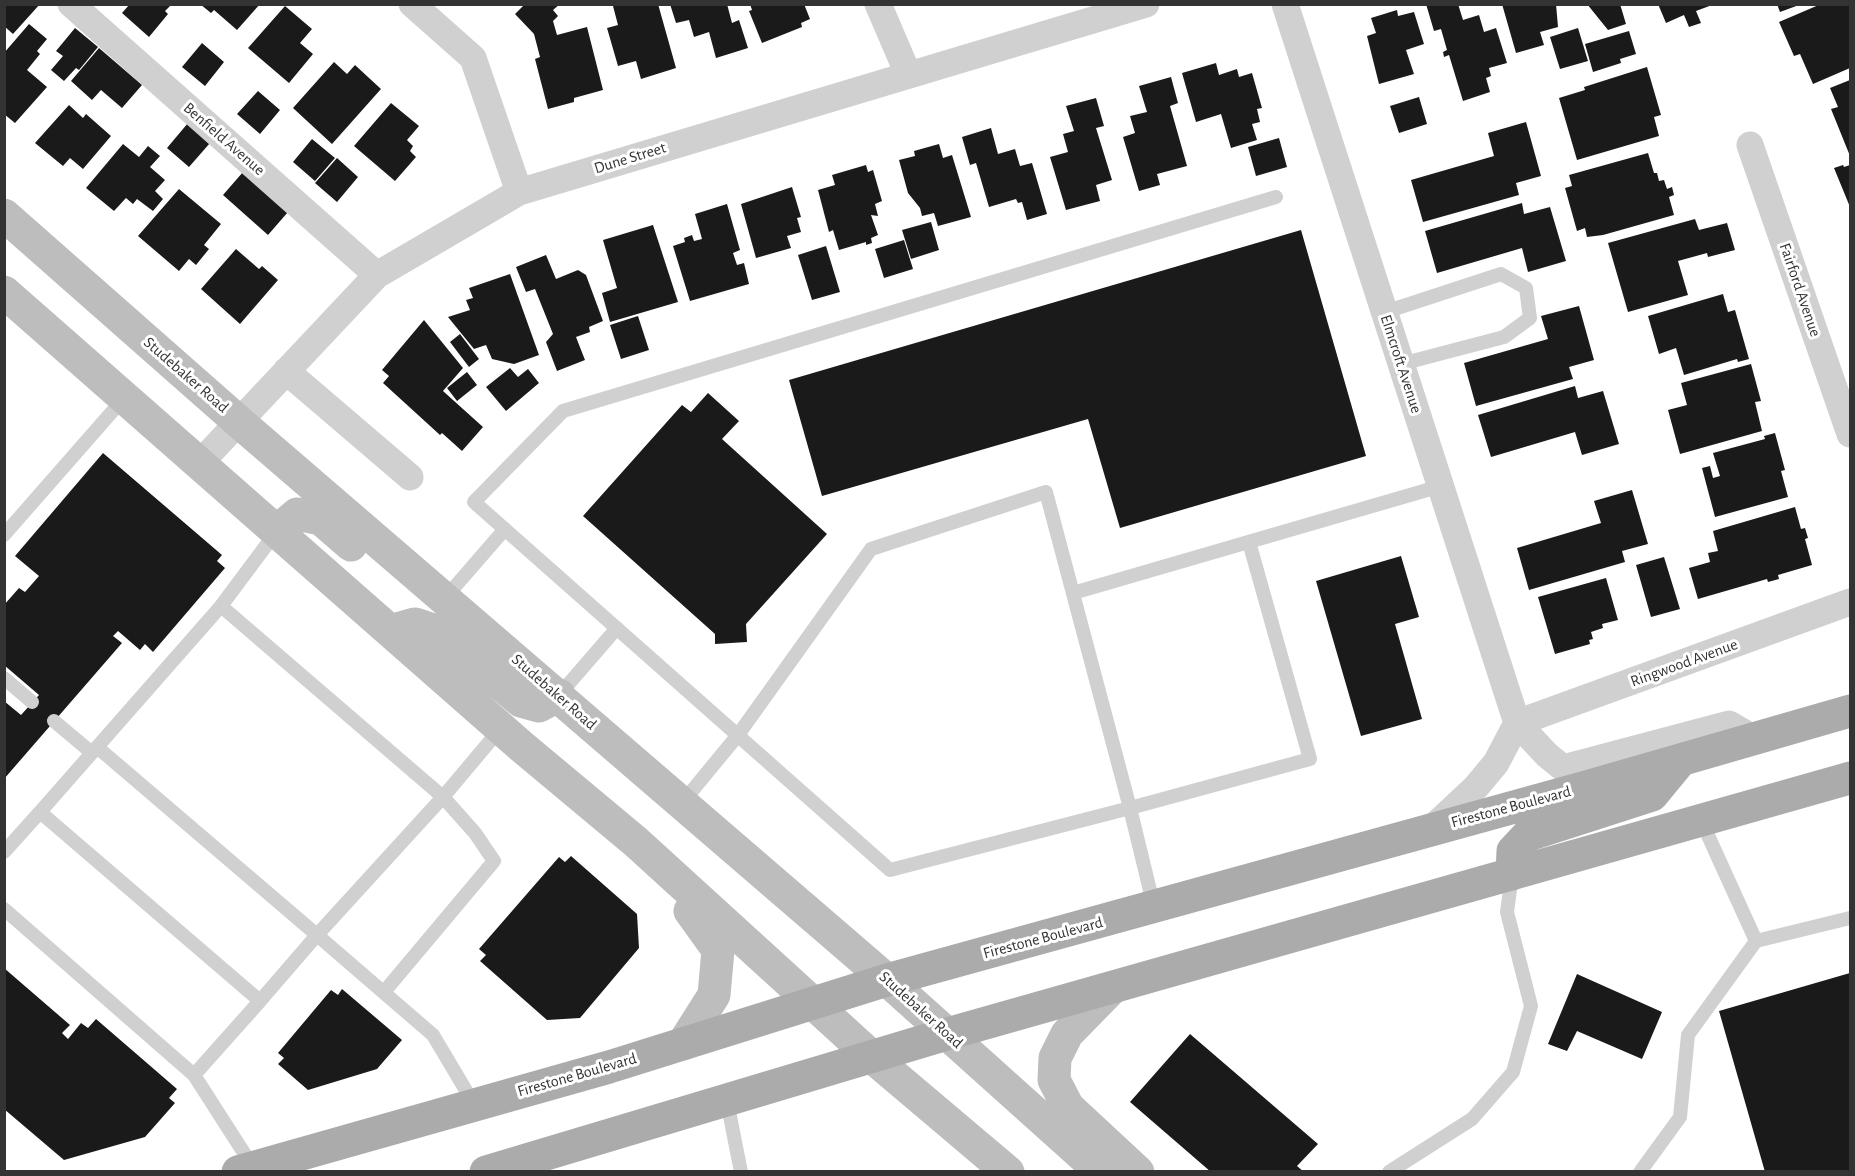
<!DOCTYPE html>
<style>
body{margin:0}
#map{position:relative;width:1855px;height:1176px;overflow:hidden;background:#fff;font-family:"Alegreya Sans",sans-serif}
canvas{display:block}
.frame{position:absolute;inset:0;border:6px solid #333;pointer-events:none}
</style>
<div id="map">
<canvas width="1855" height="1176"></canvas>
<div class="frame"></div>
</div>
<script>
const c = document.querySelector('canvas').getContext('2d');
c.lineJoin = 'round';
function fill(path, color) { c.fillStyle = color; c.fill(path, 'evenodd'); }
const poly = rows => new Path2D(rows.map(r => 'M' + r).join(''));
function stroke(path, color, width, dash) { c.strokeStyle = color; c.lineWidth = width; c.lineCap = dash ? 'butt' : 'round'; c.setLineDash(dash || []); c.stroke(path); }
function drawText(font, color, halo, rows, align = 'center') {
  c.font = font + ' "Alegreya Sans",sans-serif'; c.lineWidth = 6; c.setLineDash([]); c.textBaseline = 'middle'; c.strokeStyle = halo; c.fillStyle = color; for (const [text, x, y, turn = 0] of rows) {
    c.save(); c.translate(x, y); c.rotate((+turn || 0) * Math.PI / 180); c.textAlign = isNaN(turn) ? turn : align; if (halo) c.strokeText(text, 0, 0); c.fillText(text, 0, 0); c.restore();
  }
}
const building = poly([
 [4,4,40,4,13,34,4,26],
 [200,4,260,4,237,30,214,10,211,13],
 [525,4,560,4,553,10,558,16,553,21,557,35,587,27,603,90,574,98,574,102,548,109,535,59,540,57,534,34,515,14],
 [619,4,658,4,676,68,641,79,636,61,618,66,607,28,618,25,613,6],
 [670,4,727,4,732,23,739,20,748,48,716,58,709,32,694,37,689,20,676,23],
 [750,4,804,4,810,19,801,23,802,27,762,43,749,11,752,10],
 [1426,4,1458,4,1463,20,1479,15,1484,32,1496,28,1507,63,1489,68,1491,76,1486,78,1490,92,1463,101,1449,55,1444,57,1443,52,1447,50,1441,29,1434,31],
 [1502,4,1556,4,1558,27,1540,32,1544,45,1516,53],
 [1587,4,1620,4,1626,24,1608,30],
 [1658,4,1712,4,1712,5,1696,11,1701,23,1689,27,1684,15,1666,23],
 [1777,4,1799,4,1799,5,1780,12],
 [1821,4,1850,4,1850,68,1813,84,1800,54,1794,56,1779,22],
 [129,5,171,5,165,11,168,14,149,37,122,13],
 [285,6,312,29,300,43,313,54,289,83,248,48],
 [1397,10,1398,16,1414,12,1424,44,1406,50,1414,74,1379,84,1367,36,1376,33,1371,18],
 [29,24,47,39,37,51,40,54,27,70,47,87,15,123,4,114,4,53],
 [75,28,98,47,79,70,76,68,64,81,51,70,63,56,56,51],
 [1578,28,1588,61,1560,69,1550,37],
 [1629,31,1636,54,1620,59,1621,63,1593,72,1585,44],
 [202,43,224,62,205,86,182,67],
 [99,48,142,85,122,108,101,90,92,100,71,81],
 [334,62,347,74,355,65,381,89,332,144,293,108],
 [1216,63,1219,75,1237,69,1239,77,1252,73,1262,108,1257,109,1260,122,1252,124,1257,140,1231,148,1221,114,1196,122,1182,73],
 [1647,67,1661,115,1654,117,1659,136,1577,160,1559,98,1585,90,1584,87],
 [1171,77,1178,103,1170,106,1187,166,1157,174,1160,185,1139,191,1123,137,1135,133,1130,116,1147,112,1139,86],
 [1850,80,1850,156,1831,109,1838,107,1830,88],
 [258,91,280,110,260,134,237,114],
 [1419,97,1427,124,1399,133,1390,106],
 [1096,98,1104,126,1096,128,1112,180,1096,185,1100,201,1066,210,1050,157,1068,152,1063,134,1074,131,1066,106],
 [391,103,419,126,407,140,413,146,410,151,416,157,395,181,354,146],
 [69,105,83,118,86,114,111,136,83,169,70,158,63,166,35,143],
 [1526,122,1541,176,1516,183,1519,195,1423,222,1411,180,1494,156,1488,133],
 [188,123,210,143,189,167,167,148],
 [991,128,998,154,1015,149,1020,166,1032,163,1047,214,1027,220,1022,202,1018,203,1016,199,989,207,976,163,970,165,962,137],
 [1279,138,1287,167,1256,176,1248,147],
 [312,139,335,158,315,181,293,162],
 [123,144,139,157,148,146,160,156,150,167,165,180,155,191,163,199,153,211,137,199,133,204,126,198,114,211,86,188],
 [939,144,943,158,952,155,971,217,938,226,934,213,922,216,920,208,908,193,899,160,915,156,914,151],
 [1648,153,1654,173,1657,173,1659,181,1664,180,1667,189,1672,187,1674,195,1669,197,1674,215,1603,235,1587,237,1585,228,1577,231,1565,188,1572,186,1569,175],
 [337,158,358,177,337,202,315,183],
 [866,165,868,172,873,170,882,201,875,204,878,216,871,215,878,235,871,238,872,243,866,245,866,242,839,250,833,230,829,232,818,190,835,185,832,175],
 [1843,165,1844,167,1850,165,1850,207,1834,168],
 [243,172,288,212,268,235,223,195],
 [792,187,801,217,797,218,801,232,787,236,791,248,756,258,741,204],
 [179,189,221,224,204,245,209,249,196,265,189,259,179,271,138,236],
 [1522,203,1524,214,1550,207,1566,261,1528,272,1522,248,1437,273,1425,231],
 [727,204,740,250,733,253,737,265,744,263,749,284,690,301,673,246,685,242,684,238,692,235,694,241,702,239,695,214],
 [1695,219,1699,230,1727,223,1735,250,1708,257,1707,253,1678,261,1688,295,1628,312,1608,243],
 [931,222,939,250,911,259,902,230],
 [653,225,678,302,610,322,602,293,617,288,603,240],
 [1301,230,1366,456,1120,528,1088,419,822,496,789,380],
 [904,240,913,269,884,278,875,249],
 [826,246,840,292,812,300,798,255],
 [236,249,259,269,262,266,278,280,240,324,201,289],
 [546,255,556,279,578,270,586,275,603,321,589,327,590,332,576,337,585,360,557,371,546,342,553,334,535,289,526,292,516,267],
 [510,274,539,355,514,364,492,359,486,345,474,349,448,317,470,310,466,300,473,298,469,288],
 [1723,294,1728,312,1735,310,1749,359,1738,362,1737,359,1684,375,1676,348,1659,354,1648,316],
 [1579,306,1594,360,1569,367,1573,379,1476,406,1464,363,1548,339,1541,316],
 [638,316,649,350,621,359,610,325],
 [424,320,463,368,443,391,483,427,462,451,442,433,440,435,383,383,389,376,382,370],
 [460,334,479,359,469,367,450,342],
 [1751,364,1761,401,1755,402,1762,431,1680,454,1668,410,1687,405,1681,383],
 [510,368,518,377,528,369,539,383,506,411,486,387],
 [467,372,477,385,457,401,447,388],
 [1575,386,1578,398,1603,391,1619,444,1582,455,1575,432,1491,457,1478,415],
 [708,393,739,421,722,439,827,534,746,624,747,642,715,644,715,634,583,516,682,405,691,412],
 [1775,433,1785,470,1781,471,1788,497,1715,517,1702,468,1710,466,1713,478,1720,476,1713,453,1765,439,1764,436],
 [103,453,222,555,217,561,225,568,153,652,145,644,140,650,118,631,113,636,122,643,4,779,4,701,21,715,39,695,4,665,4,605,19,588,25,592,39,576,15,556],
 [1632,490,1648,544,1622,551,1625,562,1529,590,1517,548,1601,523,1594,501],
 [1795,507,1801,529,1805,528,1808,538,1805,539,1812,565,1778,575,1779,579,1768,582,1767,579,1698,599,1689,568,1710,562,1708,553,1718,551,1713,531],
 [1401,556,1419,617,1395,624,1422,719,1361,736,1316,581],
 [1664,557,1680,609,1651,617,1636,565],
 [1606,578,1618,620,1602,624,1603,628,1591,632,1593,639,1589,640,1590,644,1555,654,1538,597],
 [571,856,637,914,639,948,580,1018,547,1020,480,961,486,955,479,949,559,857,565,862],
 [4,968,70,1025,62,1033,68,1039,81,1023,88,1028,96,1019,177,1089,169,1098,175,1103,145,1137,64,1160,4,1109],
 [1850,973,1850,1172,1765,1172,1719,1011],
 [1577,974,1662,1012,1642,1059,1577,1031,1567,1051,1548,1044],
 [342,989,402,1040,377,1069,308,1090,278,1064,284,1058,278,1053,331,990,338,995],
 [1190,1034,1318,1144,1297,1166,1304,1172,1211,1172,1130,1102]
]);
const service = poly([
 [1385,312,1501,274,1526,288,1530,318,1504,337,1401,364],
 [4,535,125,397],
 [1073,593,1441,486],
 [445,598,505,529],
 [221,606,277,531],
 [4,678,32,702],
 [559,695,617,628],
 [54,721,92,753],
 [97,747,317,935,443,797,221,606,40,812,260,1001,317,935,433,1035,474,1104],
 [682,803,738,735,871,549,1046,492,1130,808,1310,759,1249,542],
 [4,852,40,812],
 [1154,907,1130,808,890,870,474,502,563,411,1276,197],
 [4,909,194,1075],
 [1756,941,1850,918],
 [384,992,494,861,475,833,443,797,501,728],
 [727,1101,741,1172],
 [253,1167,194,1075,260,1001],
 [1389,1172,1472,1119,1513,1072,1531,1006,1507,912,1512,875],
 [1640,1172,1680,1117,1688,1035,1756,941,1701,820]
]);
const minor = poly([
 [71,4,377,275],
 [412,4,473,58,519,192],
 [878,4,908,74],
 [1285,4,1517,723,1547,755,1563,768,1729,724,1755,739],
 [1750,145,1850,434],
 [286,371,410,477],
 [200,463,377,275,519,192,1146,4],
 [1517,723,1850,602],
 [1431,829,1476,787,1496,763,1517,723]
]);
const secondary = poly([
 [4,215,239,422,887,980,1101,1172],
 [4,292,521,746,636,842,872,1057,1008,1172],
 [277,531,297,514,321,519,351,545],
 [390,631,415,624,439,632,521,701,539,706,559,695],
 [1112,988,1067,1034,1055,1058,1054,1080,1068,1107,1138,1172],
 [683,1044,714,995,718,950,690,911]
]);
const primary = poly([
 [1512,874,1513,851,1528,835,1652,795,1680,761],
 [238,1172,609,1067,887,980,1583,788,1850,711],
 [486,1172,947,1034,1850,778]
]);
const streetNames = [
 ["Benfield Avenue",224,139,41],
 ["Dune Street",630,158,-17],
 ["Fairford Avenue",1800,290,71],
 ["Elmcroft Avenue",1401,364,72],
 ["Studebaker Road",186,375,41],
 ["Ringwood Avenue",1684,663,-20],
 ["Studebaker Road",554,692,41],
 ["Firestone Boulevard",1511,807,-15],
 ["Firestone Boulevard",1043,938,-15],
 ["Studebaker Road",921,1010,42],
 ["Firestone Boulevard",577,1075,-16]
];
fill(building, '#1a1a1a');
stroke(service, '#d0d0d0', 14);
stroke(minor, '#d0d0d0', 27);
stroke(secondary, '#bdbdbd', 33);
stroke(primary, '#ababab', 33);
drawText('16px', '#333', '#fff', streetNames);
</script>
